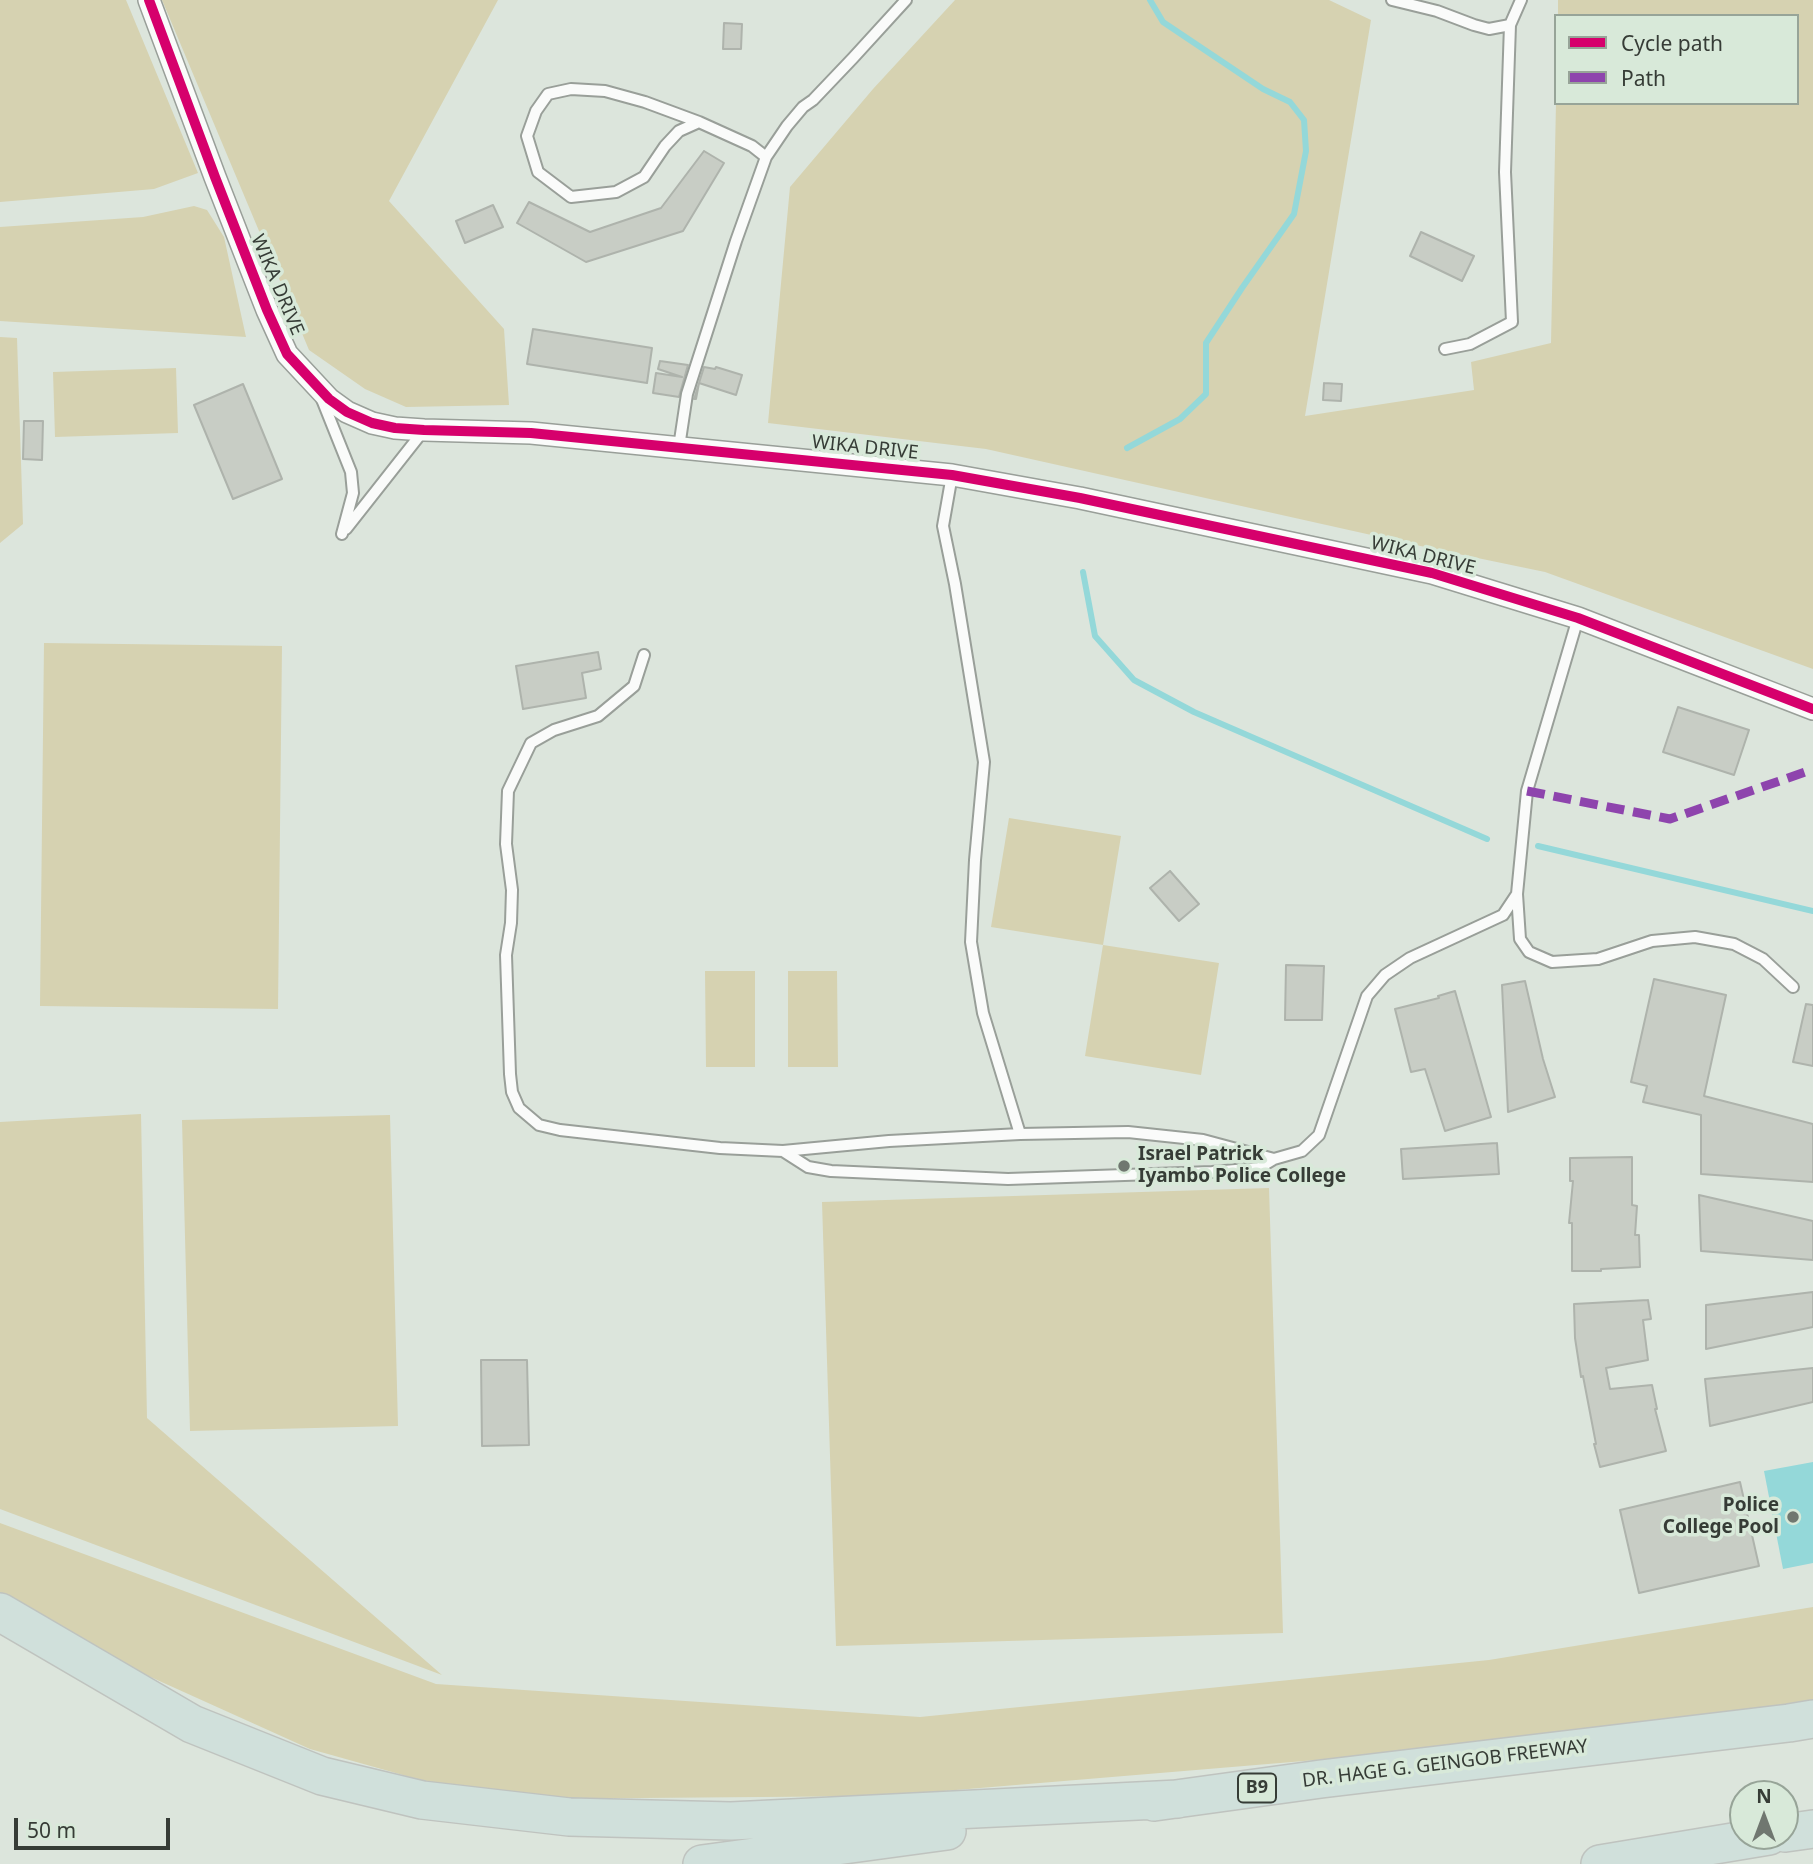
<!DOCTYPE html>
<style>
body{margin:0}
#map{position:relative;width:1813px;height:1864px;overflow:hidden;background:#dce5dc;font-family:"Noto Sans",sans-serif}
canvas{display:block}
.legend{position:absolute;left:1554px;top:14px;width:245px;height:91px;box-sizing:border-box;background:#d8e9d9;border:2px solid #97a498;margin:0;padding:9px 12px;list-style:none;font-size:21px;color:#363c36}
.legend li{display:flex;align-items:center;gap:14px;height:35px}
.legend b{width:35px;border:2px solid #97a498}
.north{position:absolute;left:1729px;top:1780px;width:70px;height:70px;box-sizing:border-box;background:#d8e9d9;border:2px solid #97a498;border-radius:50%;rotate:0deg;font-size:19px;font-weight:700;line-height:28px;text-align:center;color:#363c36}
.north::after{content:'';display:block;margin:auto;width:24px;height:32px;background:#707770;clip-path:polygon(50% 0,100% 100%,50% 72%,0 100%)}
.scale{position:absolute;left:14px;top:1818px;width:156px;height:32px;box-sizing:border-box;border:4px solid #363c36;border-top:0;padding-left:9px;font-size:21px;line-height:24px;white-space:nowrap;color:#363c36;-webkit-text-stroke:5px #d8e9d9;paint-order:stroke}
</style>
<div id="map">
<canvas width="1813" height="1864"></canvas>
<ul class="legend">
<li><b style="height:9px;background:#d6006c"></b>Cycle path</li>
<li><b style="height:9px;background:#8e44ad"></b>Path</li>
</ul>
<div class="north">N</div>
<div class="scale">50 m</div>
</div>
<script>
const c = document.querySelector('canvas').getContext('2d');
c.lineJoin = 'round';
function fill(path, color) { c.fillStyle = color; c.fill(path, 'evenodd'); }
const poly = rows => new Path2D(rows.map(r => 'M' + r).join(''));
function stroke(path, color, width, dash) { c.strokeStyle = color; c.lineWidth = width; c.lineCap = dash ? 'butt' : 'round'; c.setLineDash(dash || []); c.stroke(path); }
function drawText(font, color, halo, rows, align = 'center') {
  c.font = font + ' "Noto Sans",sans-serif'; c.lineWidth = 7; c.setLineDash([]); c.textBaseline = 'middle'; c.strokeStyle = halo; c.fillStyle = color; for (const [text, x, y, turn = 0] of rows) {
    c.save(); c.translate(x, y); c.rotate((+turn || 0) * Math.PI / 180); c.textAlign = isNaN(turn) ? turn : align; if (halo) c.strokeText(text, 0, 0); c.fillText(text, 0, 0); c.restore();
  }
}
const green = poly([
 [0,0,126,0,198,173,154,189,0,202],
 [162,0,498,0,389,201,504,329,509,405,406,407,365,389,309,350],
 [955,0,1329,0,1371,20,1305,416,1474,390,1471,362,1551,343,1556,103,1797,103,1797,16,1558,16,1558,0,1813,0,1813,669,1545,572,1434,549,986,449,768,423,790,187,873,89],
 [194,206,207,210,224,237,246,337,0,321,0,227,143,217],
 [0,337,17,338,23,524,0,543],
 [176,368,178,433,55,437,53,372],
 [44,643,282,646,278,1009,40,1006],
 [1009,818,1121,836,1103,945,1219,963,1201,1075,1085,1056,1103,945,991,927],
 [705,971,755,971,755,1067,706,1067],
 [788,971,837,971,838,1067,788,1067],
 [141,1114,147,1418,442,1675,0,1509,0,1122],
 [390,1115,398,1426,190,1431,182,1120],
 [1269,1188,1283,1633,836,1646,822,1202],
 [0,1523,436,1684,920,1717,1489,1660,1813,1607,1813,1706,1340,1758,884,1796,519,1799,435,1784,310,1749,104,1656,0,1594]
]);
const water = poly([
 [1813,1462,1813,1563,1783,1569,1764,1471]
]);
const stream = poly([
 [1127,448,1180,419,1206,394,1206,343,1242,288,1294,214,1306,151,1304,120,1290,102,1263,89,1163,22,1150,0],
 [1083,572,1095,636,1134,680,1194,712,1487,839],
 [1538,846,1813,911]
]);
const building = poly([
 [724,23,742,24,741,49,723,49,724,23],
 [704,151,724,163,683,231,586,262,517,223,529,202,590,232,661,208,704,151],
 [493,205,503,227,465,243,456,221,493,205],
 [1421,232,1474,256,1462,281,1410,256,1421,232],
 [533,329,652,348,647,383,527,364,533,329],
 [660,361,688,365,679,397,653,393,656,373,682,377,658,369,660,361],
 [704,367,715,369,716,367,742,375,736,395,699,383,696,399,694,399,695,396,704,367],
 [1324,383,1342,384,1341,401,1323,400,1324,383],
 [243,384,282,479,233,499,194,405,243,384],
 [24,421,43,421,42,460,23,459,24,421],
 [598,652,601,669,582,673,586,698,523,709,516,666,598,652],
 [1678,707,1749,730,1734,775,1663,752,1678,707],
 [1170,871,1199,904,1179,921,1150,888,1170,871],
 [1286,965,1324,966,1322,1020,1285,1020,1286,965],
 [1654,979,1726,995,1704,1096,1813,1124,1813,1182,1701,1174,1701,1115,1643,1102,1647,1086,1631,1082,1654,979],
 [1525,981,1543,1059,1555,1097,1508,1112,1502,985,1525,981],
 [1455,991,1491,1117,1445,1131,1425,1069,1411,1072,1395,1009,1439,998,1438,996,1455,991],
 [1806,1004,1813,1005,1813,1066,1793,1062,1806,1004],
 [1497,1143,1499,1174,1403,1179,1401,1149,1497,1143],
 [1632,1157,1632,1205,1637,1206,1635,1235,1639,1235,1640,1267,1601,1269,1601,1271,1572,1271,1572,1223,1569,1223,1573,1181,1570,1181,1570,1158,1632,1157],
 [1699,1195,1813,1221,1813,1260,1701,1251,1699,1195],
 [1813,1292,1813,1327,1706,1349,1706,1305,1813,1292],
 [1648,1300,1651,1319,1643,1320,1648,1360,1606,1368,1610,1389,1652,1385,1657,1409,1655,1409,1666,1451,1600,1467,1594,1444,1596,1444,1583,1376,1581,1377,1575,1338,1574,1304,1648,1300],
 [481,1360,527,1360,529,1445,482,1446,481,1360],
 [1813,1368,1813,1402,1710,1426,1705,1379,1813,1368],
 [1740,1482,1759,1566,1639,1593,1620,1510,1740,1482]
]);
const service = poly([
 [1392,0,1437,11,1474,25,1489,29,1510,25,1521,0],
 [699,122,645,102,605,91,571,89,548,94,536,111,527,136,538,172,571,197,616,192,644,177,665,146,679,131,699,122,752,146,766,157],
 [1445,349,1470,344,1512,322,1505,172,1510,25],
 [321,397,351,472,353,493,342,534],
 [679,447,687,394,736,241,766,157,787,126,803,107,813,100,853,58,906,0],
 [952,475,943,526,955,584,984,762,975,860,971,942,983,1013,1020,1134],
 [346,529,424,430],
 [1578,618,1527,791,1517,894,1520,939,1529,952,1552,962,1598,959,1652,941,1695,937,1734,944,1763,959,1793,987],
 [644,655,634,686,598,716,554,730,531,743,508,791,506,844,512,890,511,923,506,955,510,1074,512,1092,519,1108,539,1125,560,1130,720,1148,783,1151,889,1141,1020,1134,1128,1132,1203,1140,1274,1159],
 [783,1151,808,1167,831,1171,1008,1179,1212,1172,1259,1168,1274,1159,1302,1151,1319,1135,1367,996,1385,975,1410,958,1503,915,1517,894]
]);
const minor = poly([
 [149,0,215,177,267,310,287,354,329,399,347,412,372,423,395,428,424,430,531,433,952,475,1080,498,1432,573,1578,618,1813,709]
]);
const motorway = poly([
 [0,1612,192,1724,322,1776,422,1800,569,1817,731,1821,1178,1799],
 [1154,1802,1321,1779,1789,1723,1813,1719],
 [1785,1833,1813,1829],
 [702,1864,947,1831],
 [1600,1864,1769,1836]
]);
const quiet = poly([
 [1527,791,1670,819,1808,771,1813,770]
]);
const cycleway = poly([
 [149,0,215,177,267,310,287,354,329,399,347,412,372,423,395,428,424,430,531,433,952,475,1080,498,1432,573,1578,618,1813,709]
]);
const markers = [
 [1124,1166,7,"#707770"],
 [1793,1517,7,"#707770"]
];
const shields = [
 [1257,1788,38]
];
const shieldNames = [
 ["B9",1257,1788]
];
const streetNames = [
 ["WIKA DRIVE",277,285,67],
 ["WIKA DRIVE",865,448,6],
 ["WIKA DRIVE",1423,556,14],
 ["DR. HAGE G. GEINGOB FREEWAY",1445,1764,-7]
];
const poiNames = [
 ["Israel Patrick",1138,1155],
 ["Iyambo Police College",1138,1177],
 ["Police",1779,1506,"right"],
 ["College Pool",1779,1528,"right"]
];
fill(green, '#d6d2b1');
fill(water, '#94d8d9');
stroke(stream, '#94d8d9', 6);
fill(building, '#c8cdc5');
stroke(building, '#aeb3ac', 2);
stroke(service, '#999f99', 14);
stroke(minor, '#999f99', 24);
stroke(motorway, '#bfc3bf', 40);
stroke(service, '#fafbfa', 10);
stroke(minor, '#fafbfa', 21);
stroke(motorway, '#d0e0db', 37);
stroke(quiet, '#8e44ad', 9, [18, 9]);
stroke(cycleway, '#d6006c', 10);
for (const [x, y, r, color] of markers) { const dot = new Path2D(); dot.arc(x, y, r, 0, 2 * Math.PI); c.fillStyle = color; c.fill(dot); stroke(dot, '#d8e9d9', 2.5); }
for (const [x, y, w] of shields) { const box = new Path2D(); box.roundRect(x - w / 2, y - 14.5, w, 29, 5); c.fillStyle = '#d8e9d9'; c.fill(box); stroke(box, '#363c36', 2); }
drawText('bold 18px', '#363c36', null, shieldNames);
drawText('19px', '#363c36', '#d8e9d9', streetNames);
drawText('bold 19px', '#363c36', '#d8e9d9', poiNames, 'left');
</script>
